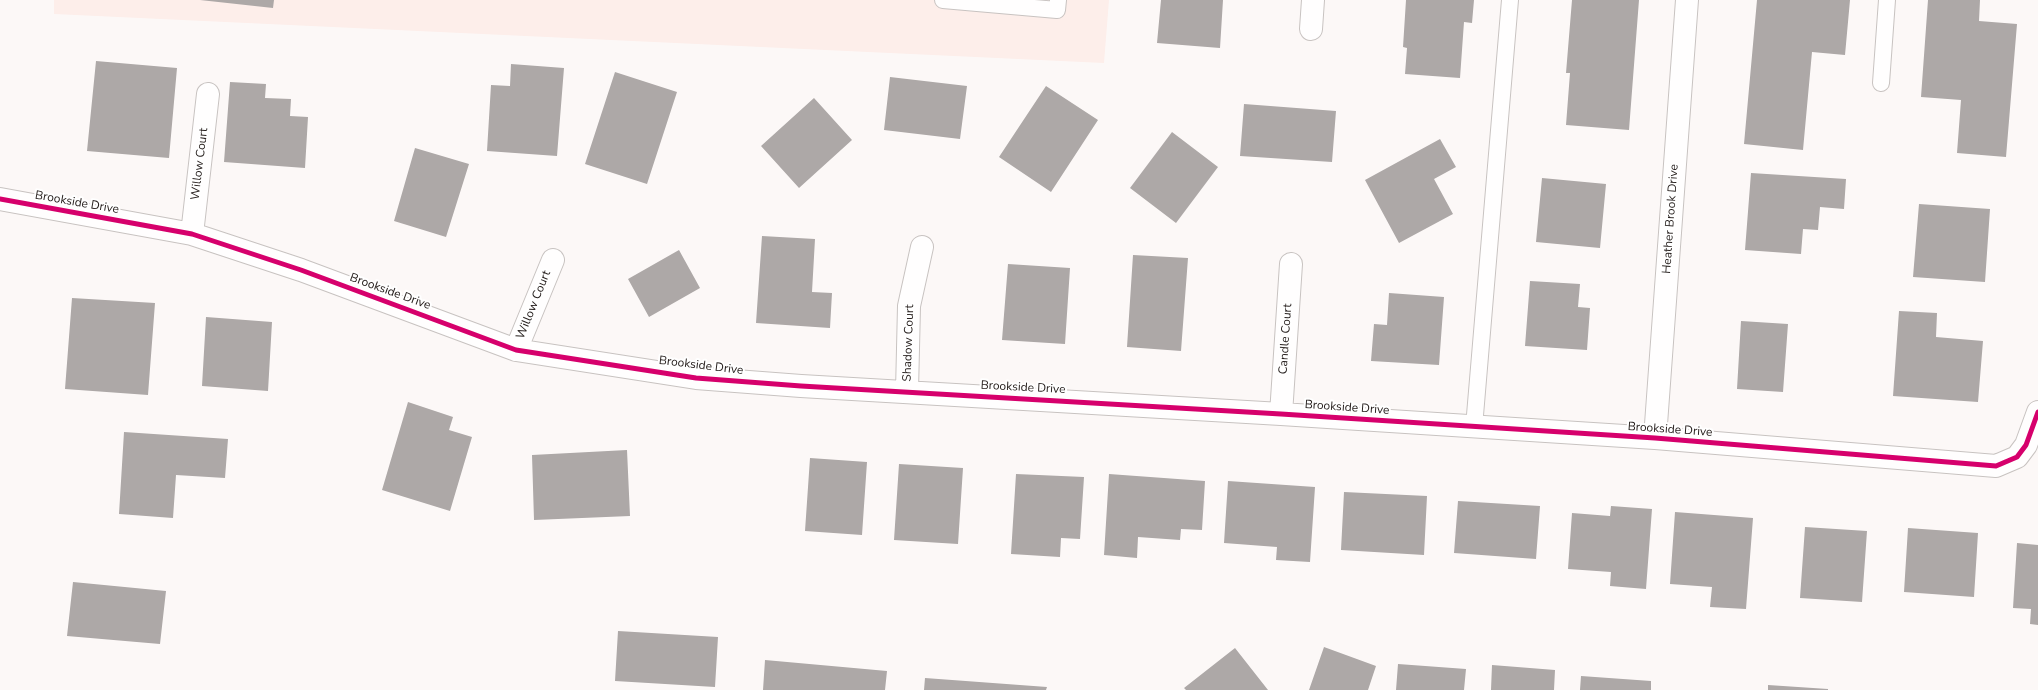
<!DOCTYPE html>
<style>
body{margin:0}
canvas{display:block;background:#fcf8f7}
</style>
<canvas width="2038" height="690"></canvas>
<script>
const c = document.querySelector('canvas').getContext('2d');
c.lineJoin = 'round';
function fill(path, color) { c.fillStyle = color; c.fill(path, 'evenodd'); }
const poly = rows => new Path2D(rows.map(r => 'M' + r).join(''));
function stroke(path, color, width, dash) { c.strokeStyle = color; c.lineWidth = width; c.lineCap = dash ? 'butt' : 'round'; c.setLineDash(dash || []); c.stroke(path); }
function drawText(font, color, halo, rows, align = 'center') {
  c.font = font + ' "Nunito Sans",sans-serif'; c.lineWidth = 4; c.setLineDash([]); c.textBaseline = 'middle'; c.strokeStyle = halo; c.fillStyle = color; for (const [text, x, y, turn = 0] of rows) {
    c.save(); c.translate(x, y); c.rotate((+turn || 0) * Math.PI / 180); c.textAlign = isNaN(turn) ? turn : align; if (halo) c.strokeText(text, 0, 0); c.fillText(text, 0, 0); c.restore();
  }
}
const built = poly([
 [54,0,1109,0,1104,63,54,14]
]);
const building = poly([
 [200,0,274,0,273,8],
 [1161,0,1223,0,1220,48,1157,43],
 [1406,0,1474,0,1472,23,1464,22,1460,78,1405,74,1407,48,1403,47],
 [1572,0,1639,0,1629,130,1566,125,1570,73,1566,73],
 [1757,0,1850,0,1845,55,1812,52,1803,150,1744,144],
 [1928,0,1980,0,1979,21,2017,24,2006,157,1957,153,1961,100,1921,97],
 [96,61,177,68,169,158,87,151],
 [511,64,564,68,557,156,487,151,491,85,510,86],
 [615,72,677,92,647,184,585,164],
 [890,77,967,86,960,139,884,130],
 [230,82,266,84,265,98,291,99,290,116,308,117,305,168,224,162],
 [1046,86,1098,120,1051,192,999,157],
 [814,98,852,140,799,188,761,146],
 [1244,104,1336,111,1332,162,1240,156],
 [1172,132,1218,167,1176,223,1130,188],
 [1440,139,1456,167,1434,179,1453,214,1399,243,1365,180],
 [415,148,469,164,446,237,394,221],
 [1751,173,1846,179,1844,209,1820,207,1818,230,1803,229,1801,254,1745,250],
 [1542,178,1606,184,1600,248,1536,242],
 [1919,204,1990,209,1985,282,1913,277],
 [762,236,815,239,812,292,832,293,830,328,756,323],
 [679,250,700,288,649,317,628,279],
 [1133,255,1188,258,1181,351,1127,347],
 [1008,264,1070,268,1065,344,1002,340],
 [1530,281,1580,284,1578,307,1590,308,1587,350,1525,346],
 [1389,293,1444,297,1439,365,1371,361,1374,324,1387,325],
 [72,298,155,303,148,395,65,389],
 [1899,311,1937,313,1936,337,1983,341,1978,402,1893,396],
 [206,317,272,322,268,391,202,386],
 [1741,321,1788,324,1783,392,1737,389],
 [408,402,453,417,449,430,472,437,450,511,382,490],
 [124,432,228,439,225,478,176,475,173,518,119,514],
 [627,450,630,516,534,520,532,455],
 [810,458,867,462,862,535,805,531],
 [899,464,963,468,958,544,894,540],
 [1016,474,1084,477,1080,539,1061,538,1060,557,1011,554],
 [1109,474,1205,481,1202,530,1181,529,1180,540,1138,537,1137,558,1104,555],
 [1228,481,1315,487,1310,562,1276,560,1277,547,1224,543],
 [1344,492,1427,496,1424,555,1341,550],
 [1458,501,1540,506,1536,559,1454,553],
 [1611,506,1652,509,1646,589,1610,586,1611,572,1568,569,1572,513,1610,516],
 [1675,512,1753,518,1746,609,1710,607,1712,587,1670,584],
 [1805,527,1867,531,1862,602,1800,598],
 [1908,528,1978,533,1974,597,1904,592],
 [2017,543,2038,545,2038,625,2030,624,2031,609,2013,608],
 [73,582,166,591,160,644,67,636],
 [618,631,718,637,715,687,615,681],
 [1324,647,1376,666,1368,690,1309,690],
 [1235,648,1268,690,1186,690,1184,688],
 [765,660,887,671,885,690,763,690],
 [1398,664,1466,669,1464,690,1396,690],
 [1492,665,1555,670,1554,690,1491,690],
 [1581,676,1651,681,1651,690,1580,690],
 [925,678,1047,687,1046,690,924,690],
 [1768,685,1828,689,1828,690,1768,690]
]);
const lane = poly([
 [943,0,1057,10,1058,0],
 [1881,83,1887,0],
 [1474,427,1510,0]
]);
const street = poly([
 [1311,29,1313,0],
 [0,199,192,234,301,270,516,350,696,378,801,386,1281,414,1655,438,1996,466,2017,457,2026,445,2038,412],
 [192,234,208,94],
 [516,350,553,260],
 [907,391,909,306,922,247],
 [1281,414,1291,264],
 [1655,438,1687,0]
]);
const cycleway = poly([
 [0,199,192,234,301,270,516,350,696,378,801,386,1281,414,1655,438,1996,466,2017,457,2026,445,2038,412]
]);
const streetNames = [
 ["Willow Court",200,164,-83],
 ["Brookside Drive",77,203,10],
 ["Heather Brook Drive",1671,219,-86],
 ["Brookside Drive",390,292,20],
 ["Willow Court",534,305,-68],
 ["Candle Court",1286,339,-86],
 ["Shadow Court",909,343,-88],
 ["Brookside Drive",701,366,7],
 ["Brookside Drive",1023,388,3],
 ["Brookside Drive",1347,408,4],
 ["Brookside Drive",1670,430,4]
];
fill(built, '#fdeeea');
fill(building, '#ada8a7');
stroke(lane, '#c8c3c1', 18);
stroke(street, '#c8c3c1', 24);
stroke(lane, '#fffefe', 16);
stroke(street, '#fffefe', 22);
stroke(cycleway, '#d6006c', 5);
drawText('12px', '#28211f', '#fff', streetNames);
</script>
